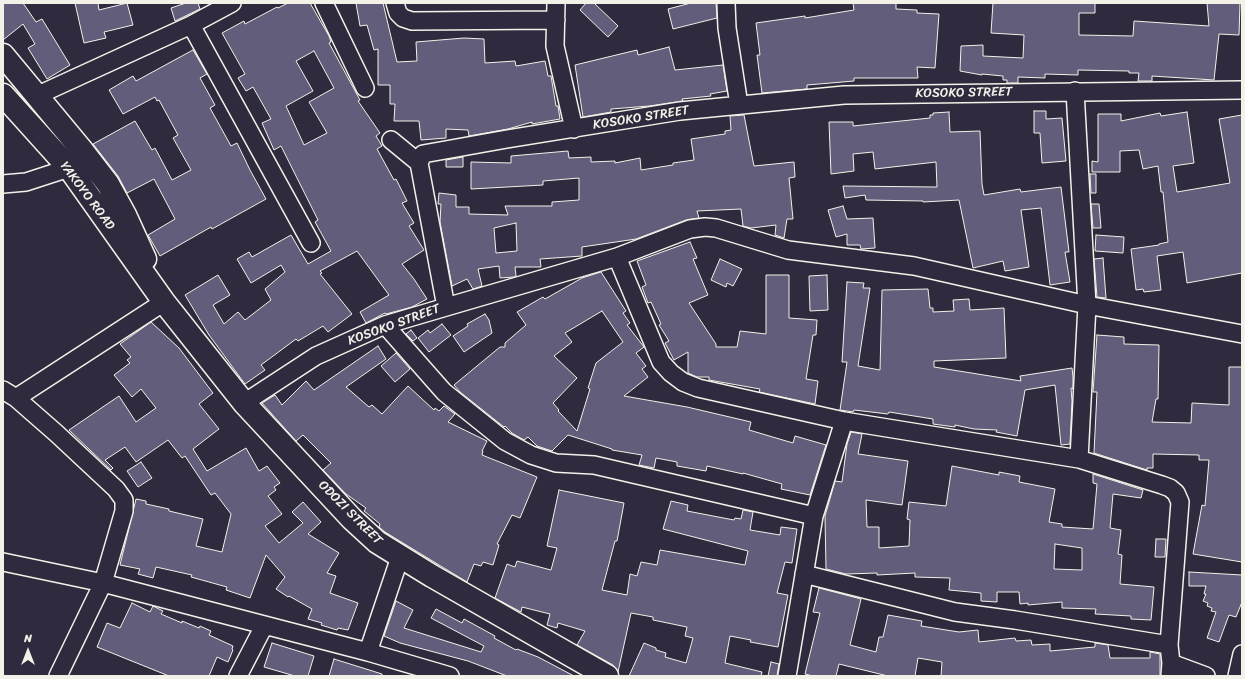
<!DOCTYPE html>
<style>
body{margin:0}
#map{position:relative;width:1245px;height:679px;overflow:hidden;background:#2f2a3d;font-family:Sriracha,sans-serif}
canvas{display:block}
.frame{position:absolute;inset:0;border:4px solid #f4f1e8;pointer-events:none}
.north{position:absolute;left:8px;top:631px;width:40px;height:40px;-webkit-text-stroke:3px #2f2a3d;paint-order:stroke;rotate:0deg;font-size:11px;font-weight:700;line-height:16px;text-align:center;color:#f4f1e8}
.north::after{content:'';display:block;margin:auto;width:14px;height:18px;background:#f4f1e8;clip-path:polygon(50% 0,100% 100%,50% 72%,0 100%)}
</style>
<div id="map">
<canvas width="1245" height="679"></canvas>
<div class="frame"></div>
<div class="north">N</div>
</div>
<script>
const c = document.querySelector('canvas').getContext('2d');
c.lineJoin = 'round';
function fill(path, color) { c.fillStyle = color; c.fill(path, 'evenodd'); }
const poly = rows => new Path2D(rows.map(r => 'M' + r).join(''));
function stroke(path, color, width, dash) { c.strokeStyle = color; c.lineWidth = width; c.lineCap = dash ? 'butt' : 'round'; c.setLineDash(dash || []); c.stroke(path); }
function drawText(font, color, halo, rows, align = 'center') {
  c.font = font + ' Sriracha,sans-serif'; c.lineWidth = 3; c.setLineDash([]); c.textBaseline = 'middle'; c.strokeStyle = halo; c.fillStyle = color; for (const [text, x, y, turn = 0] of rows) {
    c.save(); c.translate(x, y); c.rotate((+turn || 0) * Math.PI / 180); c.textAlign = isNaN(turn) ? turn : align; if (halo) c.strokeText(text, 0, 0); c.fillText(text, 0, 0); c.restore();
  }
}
const building = poly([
 [3,3,23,3,36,22,42,19,70,65,47,79,28,48,35,44,23,24,3,40,3,3],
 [75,3,98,3,99,10,127,3,133,25,104,32,106,38,84,43,75,3],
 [186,3,198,3,200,9,175,21,171,8,186,3],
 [288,3,310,3,329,36,331,42,329,43,360,100,358,101,380,133,376,136,382,146,377,149,394,180,396,179,407,201,402,203,414,223,409,226,424,250,402,264,414,279,427,299,412,307,386,314,385,313,366,323,360,312,389,295,357,251,320,271,322,273,320,274,352,314,328,332,323,326,298,341,296,339,261,365,265,370,245,384,209,335,185,295,218,275,230,295,213,305,224,324,238,312,245,320,271,300,265,289,285,272,281,265,251,283,237,259,249,252,252,257,291,235,308,264,331,251,315,222,318,220,281,146,274,150,262,123,271,119,253,87,246,91,238,78,245,74,222,33,244,21,245,24,277,7,278,8,288,3],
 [314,51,334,88,309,102,327,133,304,145,286,106,313,91,296,61,314,51],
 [356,3,383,3,397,62,417,61,416,42,464,38,484,39,485,63,515,61,516,66,545,61,548,76,551,76,556,106,558,106,560,119,532,124,532,122,508,129,469,136,468,130,446,129,446,138,421,140,419,121,394,121,395,104,390,104,390,85,378,85,378,49,374,50,367,25,360,26,356,3],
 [586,3,594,3,618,26,608,37,580,10,586,3],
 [691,3,716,3,717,18,673,29,668,9,691,3],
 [853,3,896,3,896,9,917,10,917,13,939,14,935,68,917,67,918,78,854,78,854,81,807,85,807,89,762,93,757,55,760,55,756,23,805,16,805,18,854,10,853,3],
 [993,3,1095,3,1095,13,1079,13,1079,35,1133,36,1134,21,1209,26,1207,3,1240,3,1239,35,1219,34,1214,80,1152,76,1152,81,1138,81,1139,73,1129,73,1129,71,1078,70,1078,75,1045,74,1045,78,1018,77,1018,83,1007,83,1007,80,1003,80,1003,76,982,74,982,75,960,71,961,46,983,45,983,56,1023,58,1024,35,991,33,993,3],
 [669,47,675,70,723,65,727,91,710,94,711,96,682,99,683,101,649,106,611,109,611,112,583,117,575,65,637,50,638,55,669,47],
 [193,50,207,74,200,78,215,105,210,108,231,146,237,143,250,170,266,199,212,229,211,227,160,256,148,235,175,219,154,179,127,193,118,176,93,144,135,121,152,150,155,148,172,180,191,170,173,138,178,135,159,100,157,101,155,97,123,114,109,90,133,76,136,81,193,50],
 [1034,111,1046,111,1046,119,1062,118,1066,161,1042,163,1040,133,1034,133,1034,111],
 [949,112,950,132,980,131,982,184,984,195,1020,189,1021,192,1061,187,1069,252,1065,252,1070,282,1050,285,1041,208,1021,210,1029,267,1005,271,1003,261,973,268,959,200,923,202,923,201,866,200,865,195,845,198,843,186,937,187,936,162,875,169,873,152,853,154,854,171,831,174,829,122,853,122,853,126,930,118,930,115,933,115,933,113,949,112],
 [1187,112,1194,163,1173,166,1177,192,1230,183,1219,119,1242,115,1242,273,1187,283,1183,252,1157,256,1161,290,1144,292,1143,289,1136,290,1131,249,1159,245,1159,244,1168,242,1163,192,1161,192,1158,166,1143,169,1139,150,1120,151,1120,172,1092,172,1092,161,1098,162,1098,114,1121,114,1121,121,1160,113,1161,116,1187,112],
 [744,115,754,166,794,162,795,177,789,178,793,219,787,219,784,238,775,235,776,225,751,228,743,226,741,209,697,211,699,218,686,220,636,239,582,247,582,256,540,259,541,267,515,267,516,276,514,277,500,278,499,266,478,269,482,286,473,289,467,279,452,286,440,222,441,204,438,204,439,193,456,195,456,207,469,207,469,214,508,215,505,206,552,206,552,202,579,200,579,178,543,181,543,185,471,189,471,162,511,163,511,156,568,151,569,158,591,157,591,162,615,161,615,163,640,158,641,170,673,165,673,163,694,160,691,139,725,134,725,131,731,130,730,116,744,115],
 [516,223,517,251,496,253,494,228,516,223],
 [463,157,463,167,446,167,446,160,463,157],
 [1090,174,1096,174,1096,193,1091,193,1090,174],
 [1091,204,1099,204,1101,228,1093,228,1091,204],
 [843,206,847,219,873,218,875,248,861,249,860,245,847,245,847,234,836,237,828,210,843,206],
 [1096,235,1124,237,1123,253,1095,251,1096,235],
 [690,242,697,258,693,259,708,295,689,303,716,344,716,347,737,347,740,331,766,334,766,275,789,275,789,318,817,320,816,335,813,335,806,379,818,381,815,404,759,392,760,389,709,380,709,377,697,377,688,373,688,352,674,360,665,343,669,341,659,325,661,324,651,302,648,303,642,287,646,285,637,261,690,242],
 [1103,258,1106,298,1097,297,1094,259,1103,258],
 [720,259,742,269,733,286,727,283,726,287,711,280,720,259],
 [601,272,626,311,623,313,630,323,627,325,644,347,636,353,646,366,642,369,648,377,624,396,687,407,751,422,749,430,793,443,795,436,826,445,810,495,781,489,782,484,743,473,743,474,707,466,706,471,677,466,677,462,656,458,654,468,639,465,642,455,612,450,612,449,568,435,552,451,537,446,528,437,524,440,512,433,505,426,504,427,460,392,454,385,500,347,505,347,505,343,526,325,517,312,543,297,545,299,582,278,601,272],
 [602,311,623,342,596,363,588,388,590,389,577,431,558,411,559,410,553,403,577,378,554,356,572,342,565,333,602,311],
 [827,275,828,310,810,311,809,276,827,275],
 [847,282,864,283,863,288,870,288,858,366,880,370,882,290,928,289,930,308,933,308,933,312,954,311,953,300,969,299,970,310,1004,308,1006,358,934,361,934,367,1021,381,1020,376,1072,368,1073,377,1073,389,1071,388,1072,401,1070,444,1061,445,1055,385,1025,390,1017,436,996,432,997,430,974,429,955,425,955,427,933,424,933,419,889,412,888,414,854,410,853,412,840,410,847,362,842,362,847,282],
 [485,314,489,320,492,333,464,352,453,336,468,326,467,324,485,314],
 [151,322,179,348,213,393,199,404,219,429,193,449,207,471,246,448,259,471,267,466,280,483,274,487,276,490,268,496,282,514,265,526,279,543,303,523,292,512,303,502,321,522,308,534,339,553,327,573,336,576,330,593,358,603,348,630,338,628,337,630,321,625,322,623,308,619,312,609,289,596,288,597,276,589,285,577,266,555,250,598,226,590,227,587,191,577,192,575,156,567,153,578,138,574,140,569,120,565,136,499,146,501,146,504,169,509,169,511,203,519,196,546,222,552,231,514,215,493,211,495,185,456,182,458,168,440,136,462,125,447,105,460,113,468,111,470,69,430,119,396,136,422,156,408,141,389,132,397,114,375,130,363,127,360,131,357,120,344,151,322],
 [442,324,451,335,429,352,418,338,428,330,430,333,442,324],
 [411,330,417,338,413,341,406,334,411,330],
 [1097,335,1124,337,1124,344,1159,345,1158,399,1156,399,1152,422,1191,423,1192,403,1229,405,1229,367,1242,367,1242,562,1193,554,1202,505,1205,506,1209,460,1199,460,1199,455,1153,454,1153,468,1147,468,1147,470,1094,453,1097,392,1093,392,1097,335],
 [378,346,386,359,346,387,369,407,372,405,382,414,408,386,434,410,435,408,439,411,444,406,455,414,448,422,487,441,482,451,483,451,482,455,537,477,520,518,512,515,497,544,499,545,493,565,483,562,481,566,474,564,467,582,385,532,379,527,380,524,364,511,366,508,346,494,323,470,331,463,303,435,296,441,262,403,275,395,282,405,306,381,314,390,378,346],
 [396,353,410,369,395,382,381,366,396,353],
 [851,432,862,434,858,454,908,461,902,505,866,500,867,527,879,527,879,548,909,546,910,520,907,519,909,502,946,506,952,466,999,475,999,472,1020,476,1019,482,1055,489,1049,522,1062,524,1062,527,1093,529,1097,484,1093,483,1093,474,1143,490,1141,498,1113,494,1110,528,1121,530,1118,554,1122,555,1120,584,1154,587,1151,620,1131,619,1131,616,1095,614,1096,609,1062,608,1062,602,1028,605,1028,603,1020,604,1019,592,997,592,997,602,981,601,981,593,949,590,950,578,915,577,915,573,877,575,877,573,846,574,826,569,825,516,835,481,842,482,847,444,851,432],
 [1055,544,1082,548,1082,570,1054,569,1055,544],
 [141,462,152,478,138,487,127,471,141,462],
 [559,490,624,503,617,541,615,541,602,590,627,595,630,574,637,576,641,562,657,565,660,550,745,565,748,551,663,529,671,501,688,505,687,511,734,520,735,518,741,519,743,510,753,512,750,530,780,535,781,527,797,529,792,563,785,562,777,593,788,595,778,647,750,642,751,640,730,636,725,663,762,672,761,676,629,676,644,643,656,648,656,650,666,653,665,657,686,663,693,638,685,636,687,627,653,620,653,617,631,613,618,672,613,665,577,645,585,631,558,623,557,628,547,625,550,614,522,607,521,612,495,598,507,564,515,567,517,561,551,570,557,548,547,546,559,490],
 [1156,539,1166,539,1165,557,1155,557,1156,539],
 [1189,572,1242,575,1242,602,1236,617,1229,615,1219,642,1207,638,1216,612,1211,611,1212,608,1207,606,1208,603,1203,601,1206,594,1204,594,1206,586,1189,586,1189,572],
 [819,588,861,599,850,645,876,652,879,637,883,637,888,615,922,621,921,626,959,632,978,630,979,642,1015,638,1016,641,1031,640,1032,645,1050,644,1050,651,1095,647,1095,643,1108,645,1110,658,1150,658,1150,652,1160,654,1160,676,941,676,942,662,918,658,915,676,888,676,839,664,836,676,813,676,805,674,820,613,813,612,819,588],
 [396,601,413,610,404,628,481,652,484,646,431,618,436,609,462,623,464,619,495,636,494,638,516,650,517,649,538,657,574,676,507,676,468,661,400,643,384,636,396,601],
 [132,603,150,612,153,606,163,611,161,614,182,623,182,621,199,628,200,626,211,631,209,635,233,646,232,649,233,650,228,662,217,657,209,676,169,676,97,647,107,623,120,628,132,603],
 [272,643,314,656,308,676,295,676,264,667,272,643],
 [334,659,382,674,382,676,329,676,334,659],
 [771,662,779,664,777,676,768,676,771,662]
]);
const minor = poly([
 [324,3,365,88],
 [395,3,398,13,403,18,412,21,556,20],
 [556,3,555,46,574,129],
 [726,3,727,28,739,105],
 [191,25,311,243],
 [1075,91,1087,305,1079,459],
 [36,96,191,25,232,3],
 [391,140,419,163],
 [3,184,26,182,69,168],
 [617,257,661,362,671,373,683,382,698,388,844,421,1079,459,1162,485,1170,488,1176,493,1180,502,1169,645,1171,663,1170,676],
 [446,307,617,257,690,229,705,227,716,228,788,250,914,266,1087,305,1242,334],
 [385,325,444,392,505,441,531,455,556,463,594,465,814,516],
 [3,390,16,398,56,433,116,489,124,500,124,511,103,583,58,676],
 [16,398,164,302],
 [244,403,316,356,385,325,446,307,419,163,423,154,507,139,680,111,844,95,1242,90],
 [3,562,103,583,368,652,450,676],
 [804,574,955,612,1015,620,1169,645],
 [368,652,400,557],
 [1171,663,1206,676],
 [238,676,264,626],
 [787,676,814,516,844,421],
 [1237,676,1242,654]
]);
const major = poly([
 [3,55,81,149,108,184,125,215,145,259],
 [3,95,69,168,164,302,244,403,352,519,377,542,432,576,607,676]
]);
const streetNames = [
 ["KOSOKO STREET",964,93,-1],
 ["KOSOKO STREET",641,118,-9],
 ["YAKOYO ROAD",87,196,53],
 ["KOSOKO STREET",394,325,-20],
 ["ODOZI STREET",350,513,45]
];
fill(building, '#615d7b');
stroke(building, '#f4f1e8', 1);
stroke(minor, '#f4f1e8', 20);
stroke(major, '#f4f1e8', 25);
stroke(minor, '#2f2a3d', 17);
stroke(major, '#2f2a3d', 22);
drawText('13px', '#f4f1e8', '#2f2a3d', streetNames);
</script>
